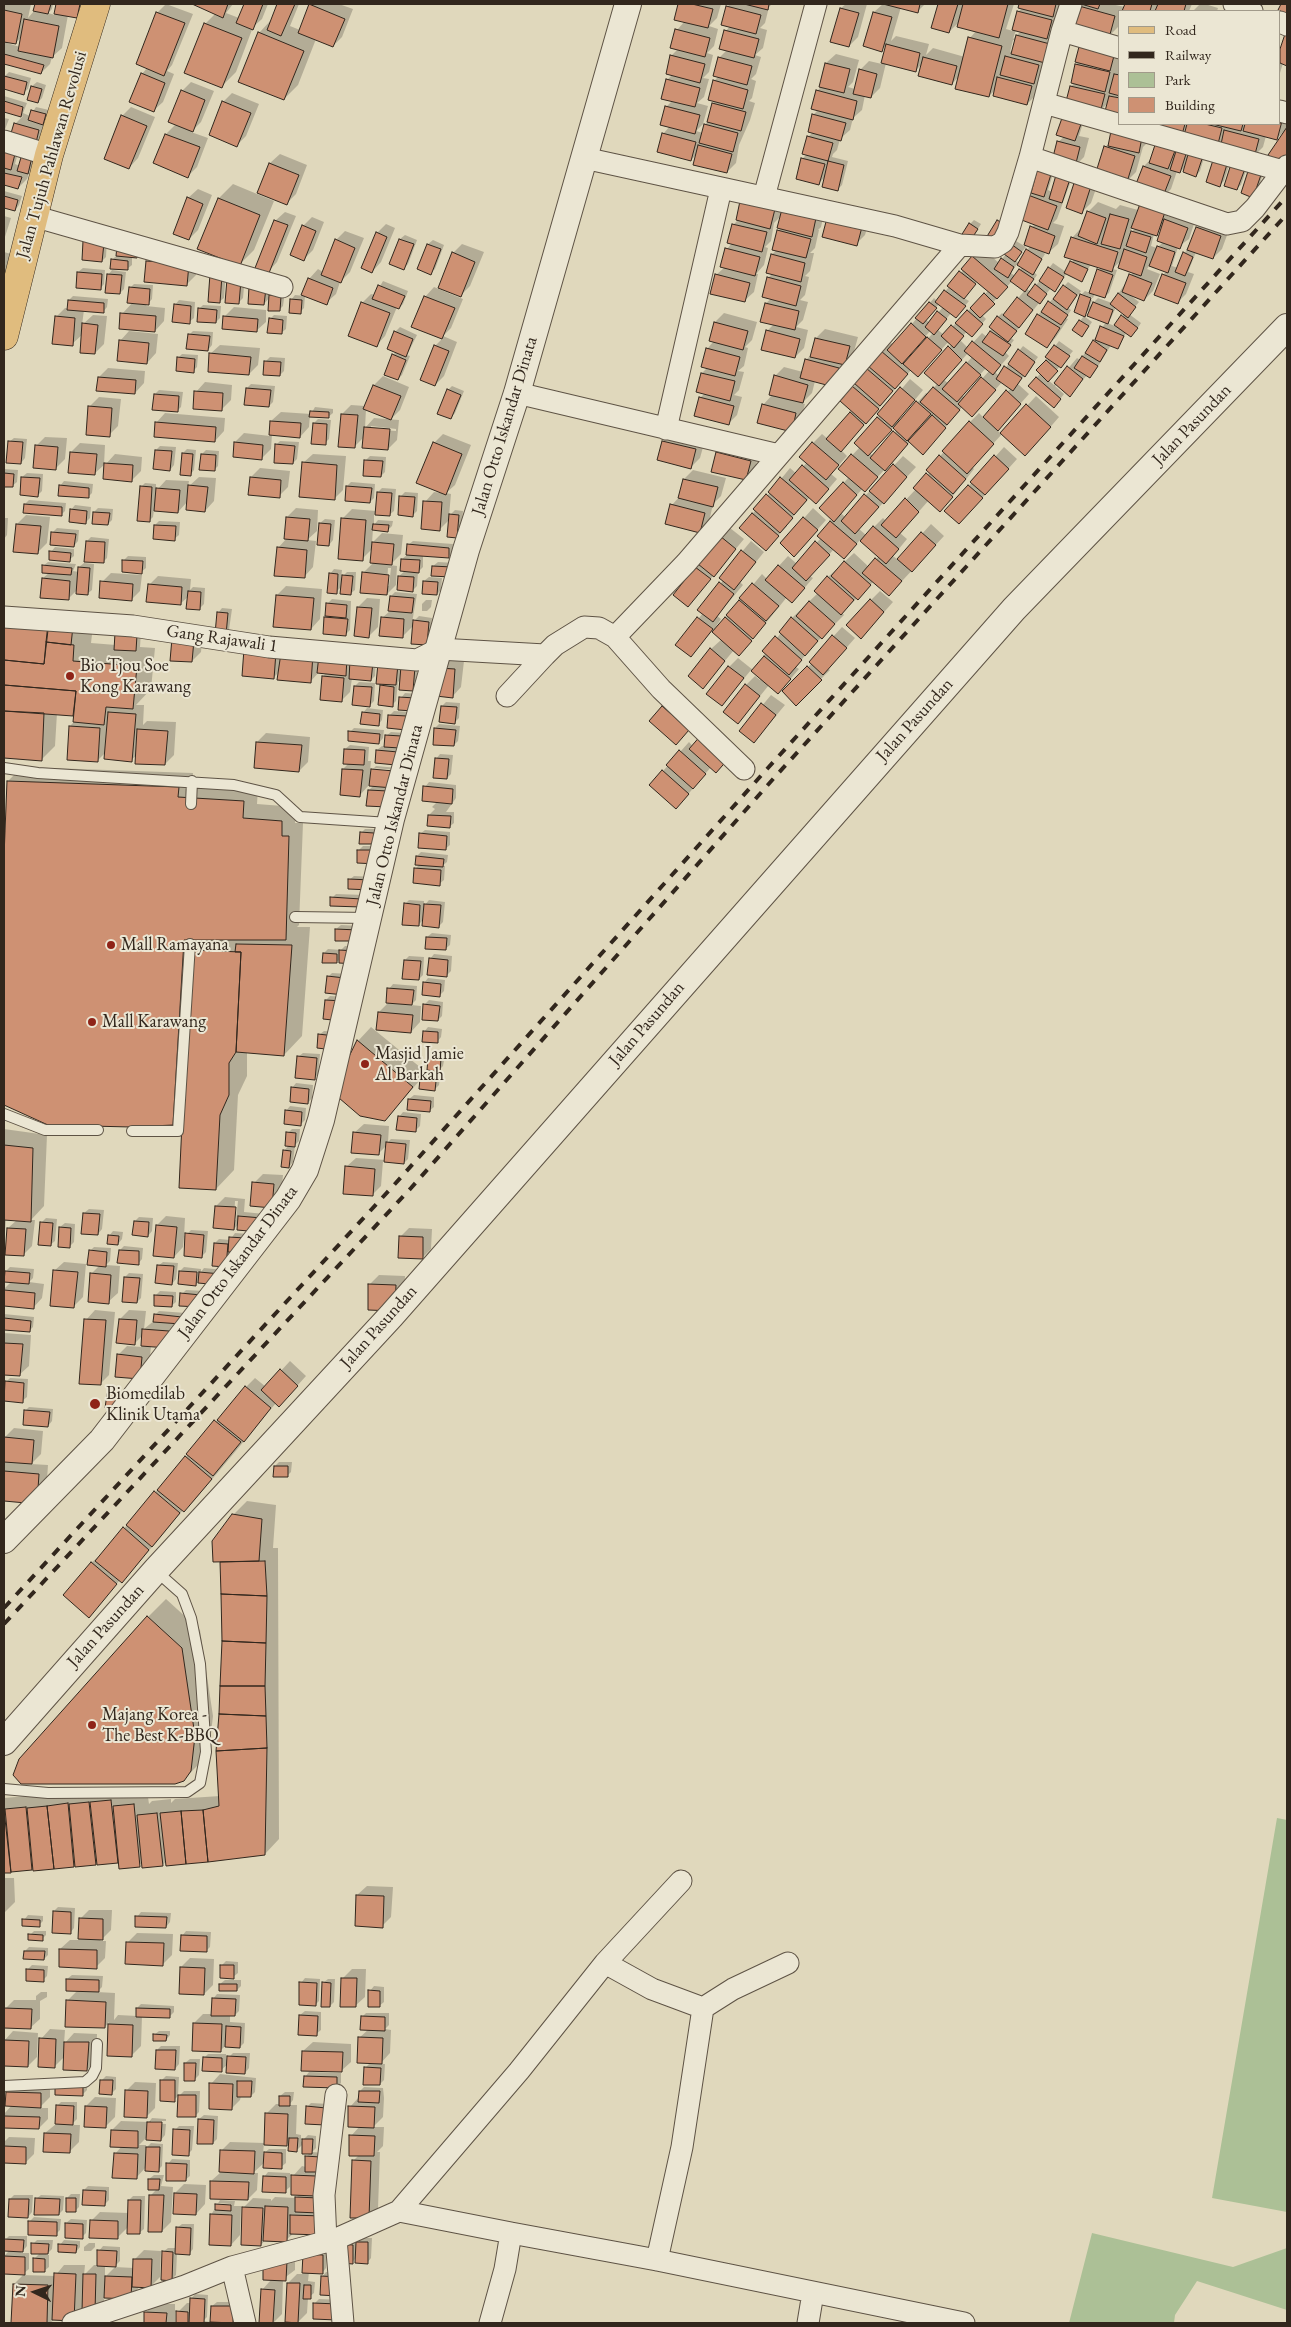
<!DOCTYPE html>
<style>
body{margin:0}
#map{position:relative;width:1291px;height:2327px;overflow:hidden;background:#e0d8bc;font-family:"EB Garamond",serif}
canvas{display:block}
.frame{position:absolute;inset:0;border:5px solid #32271d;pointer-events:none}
.legend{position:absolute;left:1118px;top:10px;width:162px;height:115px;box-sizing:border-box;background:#ebe6d3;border:1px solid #a19a8a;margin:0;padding:6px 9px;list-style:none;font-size:15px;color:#32271d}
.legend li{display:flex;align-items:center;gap:10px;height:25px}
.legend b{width:25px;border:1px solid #a19a8a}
.north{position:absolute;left:10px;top:2267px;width:50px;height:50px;-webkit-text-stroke:4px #ebe6d3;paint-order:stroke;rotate:274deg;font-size:14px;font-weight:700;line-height:20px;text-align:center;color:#32271d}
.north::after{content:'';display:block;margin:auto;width:18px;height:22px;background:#32271d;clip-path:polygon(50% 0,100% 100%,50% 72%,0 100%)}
</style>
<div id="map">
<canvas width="1291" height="2327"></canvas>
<div class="frame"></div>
<ul class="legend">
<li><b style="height:6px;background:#e0bc7e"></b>Road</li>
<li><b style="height:6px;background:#32271d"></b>Railway</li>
<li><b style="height:14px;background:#acc096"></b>Park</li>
<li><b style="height:14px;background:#ce9173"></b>Building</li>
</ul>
<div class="north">N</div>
</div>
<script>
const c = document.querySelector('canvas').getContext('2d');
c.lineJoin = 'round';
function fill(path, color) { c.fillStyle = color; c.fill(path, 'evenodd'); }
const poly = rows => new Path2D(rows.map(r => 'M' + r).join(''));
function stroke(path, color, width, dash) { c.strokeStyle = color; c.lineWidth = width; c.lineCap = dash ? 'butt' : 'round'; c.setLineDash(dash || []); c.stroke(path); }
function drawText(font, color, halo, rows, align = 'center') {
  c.font = font + ' "EB Garamond",serif'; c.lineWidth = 4; c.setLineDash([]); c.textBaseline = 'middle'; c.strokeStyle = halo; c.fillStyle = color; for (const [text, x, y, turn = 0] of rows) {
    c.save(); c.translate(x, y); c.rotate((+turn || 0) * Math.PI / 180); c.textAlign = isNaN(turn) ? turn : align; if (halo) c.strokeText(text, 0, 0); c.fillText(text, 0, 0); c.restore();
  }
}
const green = poly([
 [1277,1818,1287,1820,1287,2212,1212,2198],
 [1092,2233,1233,2267,1287,2248,1287,2310,1197,2281,1175,2315,1174,2323,1069,2323]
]);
const shadow = poly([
 [4,4,31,4,28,18,34,11,36,4,53,4,52,9,48,13,55,15,58,4,83,4,81,13,77,17,68,15,62,48,52,57,50,64,41,73,4,62],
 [22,36,20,47,7,43,8,41,16,43],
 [166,4,193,14,172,65,167,71,174,74,163,102,153,111,142,74,147,68,137,64,158,12],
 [193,4,233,4,226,13,239,18,245,4,268,4,262,19,253,27,236,72,222,86,205,24,216,13],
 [278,4,299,4,290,26,300,30,311,4,339,4,353,9,342,37,333,46,316,39,298,85,284,99,259,33,272,19],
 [679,4,721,4,717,18,709,26,718,29,714,46,707,53,713,55,709,72,703,78,709,79,704,97,697,103,708,106,703,124,696,131,703,133,713,103,716,100,714,81,719,76,719,58,727,50,726,31,730,26,723,24,728,6,730,4,772,4,769,7,765,23,760,28,767,30,763,48,755,55,761,57,756,74,751,79,756,81,752,98,749,101,755,103,750,120,739,145,736,163,727,172,697,154,691,160,663,134,670,126,666,107,673,100,667,80,672,75,671,56,678,49,677,30,685,21,675,19],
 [846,4,867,4,858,37,849,46,841,8],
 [883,4,925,4,918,11,901,7,891,41,896,36,929,44,926,55,933,48,965,57,970,38,976,31,960,21,949,32,932,27,939,4,1014,4,1006,29,1013,31,1018,12,1022,8,1020,7,1021,4,1062,4,1057,10,1060,11,1036,95,1027,104,996,89,989,96,960,75,952,84,922,64,915,71,886,63,880,88,871,97,865,95,862,110,853,118,850,130,840,139,837,150,833,154,832,157,848,161,842,185,838,189,826,176,819,183,798,178,803,158,807,154,808,137,813,132,813,115,818,110,817,91,822,86,826,63,836,54,859,60,853,82,848,87,855,89,860,70,869,61,882,64,887,45,881,50,874,12],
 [1016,30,1021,31,1013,39],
 [1013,40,1016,41,1014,49,1010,52],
 [1082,4,1111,4,1125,7,1126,4,1192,4,1189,11,1120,11,1118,27,1109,36,1080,7],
 [1200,4,1205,4,1218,8,1217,11,1193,11],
 [1287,32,1287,64,1283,63,1280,73,1280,53],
 [1120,36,1120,117,1108,103,1099,112,1067,104,1071,86,1075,83,1072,82,1076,64,1118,41],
 [9,72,31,78,28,89,23,93,4,88,5,76],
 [37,82,46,85,42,98,38,102,28,99,32,86],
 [191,82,214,91,201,122,191,132,208,138,197,167,188,176,166,134,176,124,182,91],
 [232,93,259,104,246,136,237,145,223,102],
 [4,96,27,103,23,113,30,116,36,107,49,110,43,137,34,146,11,140,16,123,23,116,4,111],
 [131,107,155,117,138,158,129,168,122,116],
 [1280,109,1287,111,1287,162,1283,132,1277,139,1266,136,1263,147,1254,156,1223,140,1217,146,1206,151,1200,171,1196,176,1186,166,1180,172,1177,171,1171,189,1161,199,1173,203,1168,217,1175,210,1196,218,1189,239,1178,247,1172,266,1178,268,1197,227,1206,218,1230,227,1222,249,1213,258,1196,252,1188,272,1194,274,1186,294,1177,303,1163,275,1167,271,1150,265,1147,269,1160,274,1153,291,1144,300,1130,295,1139,302,1129,314,1141,323,1135,332,1126,333,1118,348,1111,345,1094,373,1090,377,1087,375,1070,395,1057,384,1055,386,1064,394,1058,402,1036,378,1041,373,1038,370,1049,358,1047,357,1059,341,1073,351,1048,380,1054,385,1077,358,1080,360,1106,322,1092,307,1084,315,1081,295,1092,300,1090,306,1098,298,1112,303,1133,272,1122,260,1112,269,1117,270,1109,293,1104,297,1095,293,1093,298,1082,294,1085,291,1090,293,1101,267,1091,264,1082,280,1067,273,1055,290,1051,288,1011,338,1014,340,1005,352,1009,356,995,372,999,376,1023,346,1038,357,1018,384,1029,394,997,430,1001,434,1036,396,1059,417,1034,446,1002,434,972,467,974,469,949,501,929,500,900,533,907,539,893,556,898,560,931,524,944,536,889,595,874,581,842,613,844,615,810,649,796,667,799,669,787,683,769,685,738,723,746,685,755,676,760,680,761,678,751,670,722,705,708,694,729,667,738,658,753,670,792,618,818,593,828,577,854,553,869,567,879,556,860,540,853,548,834,549,810,576,813,578,801,592,787,597,748,645,734,650,703,687,711,649,722,639,712,631,691,655,677,645,703,613,723,580,720,578,751,541,764,552,740,582,743,585,717,616,721,619,715,628,716,629,762,574,767,579,788,556,797,564,821,538,819,536,833,519,821,508,849,477,840,468,860,447,856,443,910,379,923,390,899,419,901,421,926,393,928,394,938,383,926,373,952,344,949,341,927,366,911,370,875,413,841,450,847,456,831,474,837,479,825,493,810,497,786,525,787,526,766,549,741,528,790,468,797,474,807,462,801,457,813,443,822,434,828,439,853,410,842,401,882,352,891,343,894,345,934,298,937,301,982,248,999,263,1016,241,1026,247,1015,260,1019,263,1030,246,1032,227,1035,224,1029,196,1055,167,1048,190,1052,192,1073,175,1057,219,1053,223,1064,226,1058,244,1048,253,1041,250,1045,254,1034,272,1037,275,1027,289,1031,292,1053,263,1066,272,1074,259,1072,238,1081,228,1088,212,1098,202,1116,209,1120,205,1138,210,1144,166,1153,157,1158,142,1148,142,1143,147,1136,172,1127,181,1105,147,1111,142,1120,124,1280,124],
 [1132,227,1136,228,1130,233],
 [1162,229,1163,242,1157,248,1151,246,1154,234],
 [1017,264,1022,267,1015,276,1011,273],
 [1012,281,1025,290,1004,315,1002,313,998,317,987,337,982,333,968,348,960,340,967,331,976,331,986,319,982,315],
 [977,282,988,291,944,335,938,330,951,313,960,312,969,301,964,298],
 [939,304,943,307,929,323,926,319],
 [1116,307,1124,314,1115,326,1107,323,1111,318],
 [931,330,933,333,909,359,907,357],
 [968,353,973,356,948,383,944,380],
 [986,368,989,371,965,398,962,395],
 [1002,382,1011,388,984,418,979,413,970,422,928,470,930,472,916,489,886,521,883,518,866,535,859,529,916,467,903,456,845,517,841,513,863,488,874,481,910,442,932,444,963,406,981,406],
 [894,427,897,430,873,456,870,453],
 [4,118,9,119,4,132],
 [1084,120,1079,136,1089,138,1084,157,1075,166,1058,142],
 [4,143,20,146,15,164,20,166,36,153,27,179,18,188,4,184],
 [280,154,307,165,296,194,287,203,259,192,270,163],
 [1232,157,1224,181,1220,185,1208,181],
 [1249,162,1241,185,1236,189,1225,185],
 [1266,165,1257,192,1242,192],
 [1100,177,1091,203,1082,212,1067,208],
 [233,184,274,201,254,250,240,264,199,248,219,198],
 [198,189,212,195,198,230,189,239,188,198],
 [4,191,22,196,19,205,15,210,4,207],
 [783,200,780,213,793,201,825,209,821,227,818,230,819,230,815,248,810,253,814,253,810,271,805,276,809,277,805,295,800,300,808,302,803,320,796,327,808,330,804,348,795,357,767,331,774,324,762,321,766,303,772,298,768,278,773,273,772,254,777,250,778,231,781,228,782,215,774,223,771,241,765,247,768,248,764,265,756,274,758,274,754,292,744,301,716,275,725,267,727,249,732,243,729,242,734,224,739,219],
 [285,212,296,216,277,262,268,272,275,221],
 [4,216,11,218,4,240],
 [312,217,324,222,313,250,304,259,303,226],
 [870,218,865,235,856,244,824,236],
 [974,220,981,224,972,239,970,224],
 [386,224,395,228,381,262,372,272,377,233],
 [345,231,364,238,350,272,340,282,336,294,326,303,309,279,318,269,323,272,336,240],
 [405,235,417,240,408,264,404,268,391,263,400,239],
 [107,239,106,257,102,261,83,259],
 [433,240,444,245,435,269,430,273,418,268,428,244],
 [462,244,484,252,470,286,461,295,453,253],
 [4,252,11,254,4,278],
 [156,252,198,255,196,275,187,284,147,261],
 [116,256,132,256,132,265,127,269,112,260],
 [83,268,105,270,104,284,100,289,78,272],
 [112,270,126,272,124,289,120,293,108,275],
 [226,271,224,298,219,302,209,301],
 [245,276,243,298,238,303,227,301],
 [383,281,408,291,403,304,399,308,397,307,385,336,376,346,362,303,371,294,375,295],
 [1068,282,1081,291,1068,308,1071,310,1066,318,1068,319,1056,337,1047,347,1038,315],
 [134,284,153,285,152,299,146,306,165,308,164,321,155,331,122,314,133,302,130,288],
 [269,285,268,297,274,291,285,292,283,306,279,310,270,297,264,304,250,302],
 [434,287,463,299,451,328,443,336,457,342,444,376,435,385,435,346,443,338,413,326,425,297],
 [295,295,305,296,304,308,300,312,291,300],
 [73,296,108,299,107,307,103,312,84,310,82,325,93,315,107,316,104,344,95,353,83,334,72,344,56,317,65,308,68,308,69,300],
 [179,300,195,302,194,318,189,322,175,305],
 [203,305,221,306,220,318,216,322,199,309],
 [234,307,266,310,266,322,256,331,224,317],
 [724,313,757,322,752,340,745,347,748,348,744,366,738,371,744,372,739,390,734,395,742,397,737,415,728,424,700,398,705,393,702,373,707,368,707,349,714,341,715,322],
 [274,315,287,316,286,329,281,333,270,319],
 [1084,316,1092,322,1086,331,1080,321],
 [400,327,417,335,407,355,410,356,402,375,398,379,393,355,396,352,395,332],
 [825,329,858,337,853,355,843,376,815,381,812,393,802,403,805,404,800,422,791,431,763,405,773,394,775,376,784,367,803,372,806,360,813,353,816,338],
 [129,331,158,334,156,353,147,363,120,341],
 [193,331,213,332,212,345,208,350,189,335],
 [220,345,260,348,258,365,249,374,210,354],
 [182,354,198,355,197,367,193,371,178,358],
 [270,357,285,358,284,371,280,375,266,361],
 [108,368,145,371,144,383,135,393,99,377],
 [383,376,409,387,400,410,391,419,366,409,365,428,374,418,399,420,397,440,388,449,364,437,355,446,342,414,351,405,365,406,374,385],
 [371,426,396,429,396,431,371,429],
 [205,382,232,385,231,400,221,410,196,392],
 [251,384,275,386,273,402,269,406,247,388],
 [452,386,464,391,455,413,451,418,448,390],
 [159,390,183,392,181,407,177,411,155,394],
 [99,397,121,399,118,426,109,435,87,433,90,406],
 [315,407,333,409,333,413,328,417,310,415,309,427,300,437,272,434,271,449,261,459,235,442,244,433,270,436,271,421,281,412,311,414],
 [165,413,225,418,224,431,215,441,156,423],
 [318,419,331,420,329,439,325,443,314,423],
 [672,432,705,440,700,458,691,467,663,441],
 [443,434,471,445,455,485,446,493,451,494,449,516,455,510,463,511,461,532,457,536,450,519,439,530,425,502,434,492,442,493,434,443],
 [45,437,67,438,65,459,56,468,36,446],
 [14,438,27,439,25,458,21,463,9,442],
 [280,441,299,442,297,459,293,463,276,445],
 [80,443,105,445,104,465,94,474,71,452],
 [727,444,759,452,755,470,746,479,718,453],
 [160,446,176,447,174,465,170,470,156,450],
 [1004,447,1017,459,968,514,946,511],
 [187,449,196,450,194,470,190,475,183,453],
 [206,450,219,451,218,466,214,470,202,454],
 [115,454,142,457,141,471,131,481,106,464],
 [313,454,346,456,343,490,334,499,303,463],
 [370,456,386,457,385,472,381,476,366,460],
 [260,468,290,471,288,487,279,496,251,477],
 [4,469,18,470,17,482,12,486,4,485],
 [693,470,726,478,721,496,713,504,709,522,700,531,672,505,680,496,684,479],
 [27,473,43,474,42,491,38,495,22,477],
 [199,477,216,478,214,501,205,511,188,501,178,512,154,510,153,517,149,521,141,487,145,483,156,484,156,491,166,480,189,481,188,487],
 [64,481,93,484,92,493,88,497,60,486],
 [351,482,375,484,374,498,370,502,347,486],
 [382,488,396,489,394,511,389,515,374,514,374,525,378,520,393,521,392,526,388,530,373,529,372,543,382,533,403,535,401,554,390,565,397,566,396,585,387,594,363,573,374,562,372,549,362,559,343,518,352,509,376,511,378,492],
 [388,568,391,568,389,586,387,586],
 [405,492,418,493,417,511,413,515,400,497],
 [29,500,66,503,65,511,61,515,25,504],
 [75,505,91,507,90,518,86,522,71,510],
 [98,508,113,509,112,520,108,524,94,512],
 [296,508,318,510,317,531,307,540,316,541,313,567,304,577,278,548,287,538,287,517],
 [813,508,826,520,803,546,782,543],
 [26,515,50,517,47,543,38,552,17,524],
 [4,518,8,518,7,535,4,539],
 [325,519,335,520,333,540,329,545,320,523],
 [159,521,180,522,179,535,174,539,155,525],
 [57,528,79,530,78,541,74,546,52,533],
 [730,528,744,539,688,606,696,568],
 [91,537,109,539,107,558,103,562,87,541],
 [413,541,453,544,452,553,448,557,423,555,423,567,418,572,417,586,412,591,399,576,405,571,402,570,402,559,407,555,408,545],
 [55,547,74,549,74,556,69,560,51,552],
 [128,556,146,557,146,568,141,572,124,560],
 [48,562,76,564,73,571,79,572,79,567,84,563,94,564,92,590,87,594,78,589,68,599,43,578,50,572,43,566],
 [438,562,455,563,433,575,433,566],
 [334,569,342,570,341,578,347,572,356,572,355,590,350,594,342,586,336,592,330,574],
 [111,573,142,575,140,591,131,600,102,582],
 [158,576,191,579,190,590,193,587,205,588,204,604,199,609,189,596,180,604,149,585],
 [429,577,442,578,441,590,437,594,424,581],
 [286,586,322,589,320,619,311,629,277,595],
 [880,591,893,602,870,628,871,600],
 [395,592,417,594,412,623,419,616,432,618,430,639,426,643,414,625,402,637,382,618,390,611,391,596],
 [367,598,380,599,378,627,369,636,358,607],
 [332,599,351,601,350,630,346,634,324,633,327,604],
 [426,600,432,600,431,607,427,611,422,611,422,604],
 [222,608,232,609,229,630,225,634,218,613],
 [4,611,93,626,91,643,116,645,141,631,140,647,155,648,151,689,136,705,144,705,143,725,147,721,176,722,174,755,165,764,137,755,131,760,106,752,97,761,70,726,74,722,75,713,73,715,57,713,55,746,41,760,4,757],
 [842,627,855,638,828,669,830,670,796,704,784,691,812,663,810,662],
 [203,631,201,652,192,661,172,659],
 [255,640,376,658,375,676,371,680,352,678,350,692,341,701,323,676,326,673,319,672,310,682,279,672,273,678],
 [449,659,464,661,461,687,452,697,438,695],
 [379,663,418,663,416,685,412,689,401,679,398,682,396,701,392,705,381,686,384,683],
 [359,682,375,683,374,701,369,706,355,686],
 [405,693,419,694,418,706,401,698],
 [771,695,785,705,754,742,741,731],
 [446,702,460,703,459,718,455,722,442,706],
 [367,708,383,710,382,720,378,725,363,713],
 [394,711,411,712,410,724,390,715],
 [439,724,460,726,458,741,454,745,435,728],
 [354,728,384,730,383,738,379,743,350,732],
 [391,732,405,733,400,760,377,750,382,746,386,747,386,736],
 [266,733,310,737,308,762,299,771,257,742],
 [689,742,711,767,685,798,663,771],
 [350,745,369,747,368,761,371,761,370,772,376,766,398,768,398,770,374,768,374,771,397,773,391,802,369,790,374,785,369,785,360,795,343,769,349,763,345,749],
 [440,754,453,755,451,774,447,778,436,759],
 [22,767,193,773,192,784,258,788,257,804,296,807,295,823,303,823,299,925,297,927,310,927,302,1036,284,1055,247,1052,247,1076,238,1095,234,1170,216,1189,184,1113,173,1124,48,1124,4,1103,4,896,8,781],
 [197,938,203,938,196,945],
 [429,782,456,785,456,798,446,812,454,812,454,823,449,827,429,815,435,809,432,807,438,801,425,787],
 [365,829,378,829,373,843,361,833],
 [425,830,450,832,450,845,445,849,420,834],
 [363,846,381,846,376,863,359,850],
 [421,852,448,855,447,862,442,866,445,866,444,880,439,884,415,869,420,864,417,856],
 [354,876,375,877,349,888,349,880],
 [336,894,365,895,365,901,332,898],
 [409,900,424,901,424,906,429,900,445,902,443,922,439,926,424,919,418,925,405,904],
 [341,925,361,926,361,936,336,929],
 [432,933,451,935,450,945,445,949,427,937],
 [345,946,361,947,336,962,324,953,328,949,341,950],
 [434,954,452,956,451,971,446,976,430,959],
 [409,956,424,957,423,975,419,979,405,960],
 [332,973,349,974,348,989,328,977],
 [428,978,445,980,444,991,440,995,424,983],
 [393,984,417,986,416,1000,411,1005,421,1006,420,1022,411,1032,379,1012,389,1002,389,989],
 [330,996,347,997,346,1015,326,1000],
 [429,1000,443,1002,442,1016,438,1020,424,1005],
 [371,1027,426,1072,424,1075,440,1077,439,1085,435,1089,421,1088,422,1078,385,1119,358,1041],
 [428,1027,442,1029,441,1037,437,1042,424,1032],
 [324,1031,338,1032,337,1044,319,1035],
 [303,1053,320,1054,318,1074,314,1079,298,1057],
 [433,1054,445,1055,443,1066,439,1070,429,1058],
 [296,1083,313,1085,312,1098,308,1103,292,1088],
 [414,1095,434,1097,434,1107,429,1111,409,1099],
 [290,1106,306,1108,305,1120,301,1124,286,1111],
 [403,1112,421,1114,420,1126,416,1130,399,1117],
 [364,1124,389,1126,388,1142,391,1139,410,1140,408,1159,404,1163,383,1161,381,1186,372,1195,346,1167,356,1158,386,1160,387,1145,378,1154,354,1133],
 [4,1129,47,1135,44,1206,31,1220,35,1220,32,1246,23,1255,8,1228,17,1220,6,1219,4,1245],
 [292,1129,300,1129,299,1141,295,1145,293,1162,289,1167,284,1151,289,1145,288,1133],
 [263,1174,283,1175,281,1197,272,1206,254,1183],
 [225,1197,245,1199,244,1212,265,1214,264,1227,239,1223,234,1229,216,1206],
 [235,1201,238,1201,236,1220,234,1220],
 [89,1209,104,1210,102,1229,98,1234,84,1213],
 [166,1216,185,1218,184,1237,191,1230,208,1231,206,1252,202,1256,186,1237,184,1237,183,1247,174,1257,157,1225],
 [139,1217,153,1218,152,1231,148,1236,135,1221],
 [46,1218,57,1219,55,1241,50,1245,42,1222],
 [65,1223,75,1224,74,1242,69,1247,60,1227],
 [409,1228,432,1229,431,1249,422,1258,400,1237],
 [113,1231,123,1232,122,1239,118,1244,109,1236],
 [235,1233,249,1234,230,1262,215,1243,219,1239,230,1240],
 [124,1246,143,1248,142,1259,138,1264,120,1250],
 [94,1247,111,1248,110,1261,106,1265,120,1266,118,1293,108,1302,91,1274,100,1265,90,1251],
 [64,1262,86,1264,83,1297,74,1306,54,1271],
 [163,1262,178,1263,176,1279,172,1284,158,1266],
 [10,1267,34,1269,33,1278,29,1282,44,1284,42,1298,33,1308,4,1305,4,1289,12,1281,6,1271],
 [184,1267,201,1269,201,1272,204,1268,224,1270,196,1284,180,1271],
 [129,1273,143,1274,141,1298,137,1302,125,1277],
 [379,1275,405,1276,404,1300,370,1284],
 [186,1290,204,1291,199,1306,182,1294],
 [160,1291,176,1292,176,1302,171,1306,156,1295],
 [95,1310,115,1312,109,1375,100,1384,86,1320],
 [129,1310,146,1311,144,1329,155,1320,155,1315,159,1311,186,1313,177,1338,151,1346,149,1369,140,1378,118,1355,127,1346,142,1347,143,1335,134,1344,120,1319],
 [4,1314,34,1317,33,1327,29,1331,4,1329],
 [4,1333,31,1335,29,1366,19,1375,4,1373],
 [290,1361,306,1376,288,1396,276,1403,193,1502,183,1510,131,1572,120,1580,89,1616,91,1563,102,1554,246,1387,255,1378,266,1387],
 [10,1378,28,1379,27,1397,22,1401,6,1382],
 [112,1390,128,1391,123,1408,108,1394],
 [29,1407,53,1409,52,1421,48,1426,25,1411],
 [14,1428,43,1431,41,1454,31,1464,48,1465,46,1494,36,1503,4,1500,4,1438],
 [279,1462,292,1462,291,1472,287,1476,275,1466],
 [247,1501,276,1505,273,1548,278,1548,279,1839,265,1854,166,1861,163,1865,143,1862,139,1865,120,1860,117,1862,98,1861,95,1864,4,1872,4,1798,125,1787,126,1795,147,1790,149,1804,152,1801,171,1799,171,1803,175,1799,220,1796,224,1641,221,1560,233,1515],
 [166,1599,200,1630,213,1716,209,1751,202,1761,183,1780,148,1617],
 [4,1878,14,1878,15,1902,4,1913],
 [367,1886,393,1887,391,1917,382,1926,357,1895],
 [58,1907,75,1908,74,1928,70,1933,54,1911],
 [89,1910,112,1910,111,1930,100,1941,106,1941,105,1958,96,1967,60,1949,70,1940,79,1940,80,1919],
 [141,1912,171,1913,170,1922,166,1927,137,1917],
 [28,1915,43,1916,43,1921,39,1925,24,1920],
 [34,1931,46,1931,46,1935,42,1939,30,1935],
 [186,1931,211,1932,210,1947,206,1951,182,1936],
 [137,1933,173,1934,172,1955,163,1964,128,1942],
 [29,1947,48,1948,48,1955,44,1959,25,1951],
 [190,1958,214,1959,213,1985,204,1994,181,1967],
 [226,1961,238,1962,238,1973,233,1977,221,1966],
 [32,1965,48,1966,47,1976,43,1980,27,1970],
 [352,1969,366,1969,365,1997,355,2006,343,1978],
 [72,1975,103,1976,102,1987,97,1992,115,1993,114,2020,118,2015,137,2016,137,2008,141,2004,174,2006,174,2012,169,2017,142,2016,141,2046,131,2056,108,2055,109,2022,105,2027,67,2001,77,1991,67,1979],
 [305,1978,320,1979,319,2001,315,2005,301,1983],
 [328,1979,335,1979,334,2002,330,2006,323,1983],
 [225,1980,241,1980,241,1986,237,1990,220,1984],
 [374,1986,384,1987,384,2002,379,2006,370,1991],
 [41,1992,47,1992,47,1997,40,2001,40,2019,30,2028,4,2027,5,2009,14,2000,36,2000,36,1996],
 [217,1994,240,1995,239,2011,235,2015,230,2015,230,2022,245,2023,244,2043,240,2047,225,2046,220,2051,194,2023,203,2014,212,2014,213,1999],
 [305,2011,321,2012,321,2030,316,2034,300,2015],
 [366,2013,389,2013,389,2025,385,2029,391,2030,390,2053,380,2064,385,2064,384,2080,380,2084,365,2068,371,2062,359,2038,369,2029,362,2017],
 [50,2029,65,2030,64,2044,74,2033,97,2034,96,2060,87,2070,65,2056,54,2067,41,2039],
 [13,2031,38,2033,37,2057,28,2066,4,2065,4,2041],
 [159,2031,170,2031,170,2035,166,2040,154,2035],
 [313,2042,351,2044,351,2062,341,2071,303,2051],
 [161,2046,180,2046,179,2064,175,2069,157,2050],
 [233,2053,250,2053,249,2068,245,2073,228,2064,221,2070,204,2058,208,2054,226,2054,226,2060],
 [190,2059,200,2059,199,2075,194,2080,185,2063],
 [309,2072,341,2073,341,2083,337,2087,305,2077],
 [220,2074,256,2078,255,2092,251,2096,241,2096,240,2100,231,2109,211,2084],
 [106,2076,116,2077,116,2089,112,2093,101,2081],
 [166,2076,179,2077,178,2096,174,2100,162,2080],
 [87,2082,87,2090,82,2095,56,2094],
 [135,2082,156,2083,155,2108,146,2117,126,2091],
 [16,2083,50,2085,50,2097,39,2108,48,2108,48,2119,39,2128,4,2127,4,2114,12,2105,7,2093],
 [364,2087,383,2088,384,2098,383,2117,373,2127,384,2127,383,2146,377,2152,380,2152,378,2208,369,2217,353,2161,359,2155,351,2136,360,2126,350,2107,359,2097,360,2091],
 [184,2091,200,2091,199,2112,195,2116,180,2095],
 [285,2092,294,2092,293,2100,289,2105,297,2105,296,2134,301,2135,301,2142,308,2135,316,2136,316,2148,312,2152,324,2153,332,2207,294,2233,286,2240,266,2239,261,2245,244,2207,253,2198,271,2199,271,2201,275,2197,296,2198,300,2194,293,2176,302,2166,306,2167,306,2157,310,2153,303,2144,297,2150,290,2141,287,2144,264,2143,263,2154,269,2149,286,2149,286,2163,281,2167,265,2162,253,2173,258,2173,257,2190,248,2199,211,2181,220,2173,221,2151,230,2142,265,2143,267,2113,276,2104,280,2104,280,2096],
 [95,2097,116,2098,115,2117,106,2126,86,2106],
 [61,2102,77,2102,77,2119,71,2125,80,2125,79,2142,70,2151,45,2133,56,2124,57,2106],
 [311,2103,329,2104,329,2119,307,2107],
 [204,2115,218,2116,217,2139,213,2143,199,2119],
 [152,2118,166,2119,166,2121,151,2121,151,2123,166,2124,165,2135,161,2140,148,2136,139,2145,146,2145,146,2148,151,2143,163,2144,162,2166,158,2170,146,2167,136,2178,115,2154,122,2146,112,2130,121,2121,149,2122],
 [179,2126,194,2126,192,2150,188,2154,175,2130],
 [9,2137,35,2138,34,2154,25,2163,4,2162,4,2142],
 [172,2159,190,2160,190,2176,185,2180,168,2164],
 [268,2172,290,2173,290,2187,285,2191,264,2177],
 [154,2175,164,2175,161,2186,173,2187,171,2222,162,2231,151,2195,157,2189,149,2179],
 [184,2184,206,2185,205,2204,196,2214,175,2193],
 [88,2186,109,2187,109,2200,105,2204,84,2190],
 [71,2194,80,2194,79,2207,75,2211,67,2198],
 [14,2195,33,2195,32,2212,28,2217,10,2199],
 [41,2195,64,2196,63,2210,59,2214,36,2199],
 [133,2196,145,2196,144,2229,139,2233,128,2227,117,2238,91,2221,100,2212,129,2213,129,2200],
 [220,2200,235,2201,234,2206,241,2206,240,2235,231,2245,211,2215],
 [218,2203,230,2204,230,2206,218,2205],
 [34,2217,61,2219,60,2230,56,2234,29,2222],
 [71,2219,87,2220,86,2233,82,2237,66,2223],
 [182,2224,194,2224,193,2249,189,2254,177,2253,176,2275,172,2279,163,2252,168,2248,176,2248,177,2228],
 [9,2236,27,2236,27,2246,21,2253,29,2253,29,2269,24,2273,4,2273,4,2256,10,2250,5,2240],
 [361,2238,372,2238,371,2258,367,2263,356,2258,352,2262,347,2241,359,2241],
 [37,2240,53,2240,52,2249,46,2255,49,2255,49,2267,44,2271,34,2259,40,2253,33,2244],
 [64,2240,80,2241,80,2247,76,2252,60,2245],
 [89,2243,95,2243,95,2247,91,2251,84,2251,84,2247],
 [103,2246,120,2247,120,2261,115,2266,105,2265,105,2277,115,2267,134,2268,135,2259,144,2250,161,2251,160,2277,150,2287,140,2286,131,2298,104,2297,104,2301,95,2311,55,2319,50,2323,13,2323,14,2284,23,2275,55,2276,64,2265,85,2265,84,2275,94,2265,98,2265,99,2251],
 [327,2251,326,2268,322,2273,309,2272,308,2281,315,2282,314,2293,308,2298,307,2313,298,2322,288,2283,297,2274,303,2274,304,2255],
 [295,2253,295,2270,283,2279,282,2314,273,2323,260,2323,262,2290],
 [326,2272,342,2273,342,2290,322,2277],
 [195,2294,208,2295,207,2317,203,2321,211,2322,212,2306,217,2302,238,2302,251,2323,196,2322,196,2323,177,2323,178,2312,187,2303,191,2303,191,2299],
 [319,2299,342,2300,341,2315,315,2303],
 [155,2304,175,2304,175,2323,145,2323,145,2313]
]);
const building = poly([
 [35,4,51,4,48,14,33,11,35,4],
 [56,4,80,4,77,18,54,14,56,4],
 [192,4,228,4,223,18,192,4],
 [244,4,263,4,253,30,236,23,244,4],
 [277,4,295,4,281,36,267,30,277,4],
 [309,4,345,19,333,47,298,33,309,4],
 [678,4,692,4,713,9,708,28,674,20,678,4],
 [744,4,769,4,768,10,744,4],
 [883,4,920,4,918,13,883,4],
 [938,4,958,4,949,33,931,28,938,4],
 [963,4,1008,4,999,38,957,27,963,4],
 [1019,4,1056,4,1053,17,1018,8,1019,4],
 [1081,4,1100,4,1098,9,1081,4],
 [1125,4,1152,4,1150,11,1122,11,1125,4],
 [1158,4,1186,4,1184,11,1155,11,1158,4],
 [1281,4,1287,4,1287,14,1278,10,1281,4],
 [726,6,761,15,756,34,721,25,726,6],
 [1079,6,1115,16,1109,38,1074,28,1079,6],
 [840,8,859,13,849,47,830,42,840,8],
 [4,10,22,14,16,44,4,42,4,10],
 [1017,11,1052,20,1047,39,1012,30,1017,11],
 [156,12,185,23,164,76,136,64,156,12],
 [873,12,892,17,882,52,863,46,873,12],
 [24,19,59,26,53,58,18,51,24,19],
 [204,23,242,38,222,88,184,73,204,23],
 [675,29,710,38,705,57,670,48,675,29],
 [724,30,759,39,754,58,719,49,724,30],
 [1286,31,1287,32,1287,66,1280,63,1280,49,1286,31],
 [258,32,304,51,284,100,238,82,258,32],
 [1016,35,1050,44,1045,63,1011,54,1016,35],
 [968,37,1002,46,989,97,955,89,968,37],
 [1080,43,1115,52,1110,71,1075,62,1080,43],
 [886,44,920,53,916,72,881,63,886,44],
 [4,54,44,65,41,74,4,64,4,54],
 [670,55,705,64,700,83,666,74,670,55],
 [1005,56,1039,65,1034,84,1000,75,1005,56],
 [718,57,752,66,747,85,713,76,718,57],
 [923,57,957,66,952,85,918,76,923,57],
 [825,63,850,69,844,93,819,87,825,63],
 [1075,64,1110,72,1105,92,1071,83,1075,64],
 [859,69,877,74,871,98,853,94,859,69],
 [141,73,165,83,154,112,129,102,141,73],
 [1114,74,1120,75,1120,96,1109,93,1114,74],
 [4,76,27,82,24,95,4,89,4,76],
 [997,77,1032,86,1027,105,993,96,997,77],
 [666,79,700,88,695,107,661,99,666,79],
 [713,80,748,90,743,109,708,100,713,80],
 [31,86,42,89,38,103,27,100,31,86],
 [1070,86,1105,94,1100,113,1065,105,1070,86],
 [181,90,205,100,193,132,168,122,181,90],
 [816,90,857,101,853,120,811,109,816,90],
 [1109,96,1120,98,1120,119,1104,115,1109,96],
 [4,101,23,107,21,117,4,112,4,101],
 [222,101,251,113,237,147,209,135,222,101],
 [712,103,746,112,741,131,707,122,712,103],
 [665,106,700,115,695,134,660,125,665,106],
 [31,110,46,114,43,125,28,120,31,110],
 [812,114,846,123,841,141,808,132,812,114],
 [121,115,147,126,129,169,104,159,121,115],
 [1062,118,1081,124,1075,141,1056,135,1062,118],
 [1280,120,1282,121,1277,140,1243,131,1245,124,1280,124,1280,120],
 [14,123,39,130,35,147,9,140,14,123],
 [704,124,738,133,733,152,699,143,704,124],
 [1148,124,1185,124,1181,138,1148,124],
 [1187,124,1205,124,1222,128,1217,148,1183,139,1187,124],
 [1212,124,1243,124,1241,131,1212,124],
 [1112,126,1143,132,1139,153,1108,146,1112,126],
 [1287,127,1287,162,1284,167,1268,155,1287,127],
 [1224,130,1259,139,1254,158,1220,149,1224,130],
 [662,133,696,142,691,161,657,152,662,133],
 [165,134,200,147,188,178,153,163,165,134],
 [807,136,833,143,828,161,802,154,807,136],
 [1057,141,1080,147,1075,167,1052,161,1057,141],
 [1156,142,1176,148,1168,169,1149,163,1156,142],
 [698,145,732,154,727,173,693,165,698,145],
 [4,146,16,150,11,170,4,168,4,146],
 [1104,146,1135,156,1127,182,1096,172,1104,146],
 [1177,148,1187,151,1180,173,1170,170,1177,148],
 [1189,151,1203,156,1196,177,1183,172,1189,151],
 [22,154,32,157,28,174,17,171,22,154],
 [1214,157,1228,161,1220,187,1206,182,1214,157],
 [801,158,825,164,819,185,796,179,801,158],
 [828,161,844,165,838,191,822,187,828,161],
 [1232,161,1246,166,1237,190,1224,186,1232,161],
 [269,163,299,175,287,205,257,193,269,163],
 [1250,165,1263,169,1253,198,1241,193,1250,165],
 [1143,166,1171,176,1162,199,1134,189,1143,166],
 [1038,167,1052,171,1044,197,1031,193,1038,167],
 [4,173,22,177,18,189,4,185,4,173],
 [1056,175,1070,179,1062,203,1049,199,1056,175],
 [1075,180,1091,186,1082,214,1066,208,1075,180],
 [1028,195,1057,206,1048,230,1019,219,1028,195],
 [4,196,18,200,15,211,4,208,4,196],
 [187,197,203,204,189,240,173,234,187,197],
 [218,198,260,215,240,266,197,249,218,198],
 [740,201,775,209,770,229,736,220,740,201],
 [1140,204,1165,212,1157,236,1131,228,1140,204],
 [782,209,816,218,812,237,777,228,782,209],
 [1087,211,1106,218,1097,244,1078,236,1087,211],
 [1110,214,1129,219,1120,249,1101,244,1110,214],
 [827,218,862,227,857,246,822,237,827,218],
 [1164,219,1188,228,1180,249,1157,241,1164,219],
 [274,220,288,225,269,273,255,268,274,220],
 [997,220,1006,225,996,243,986,238,997,220],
 [969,223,978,229,968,244,959,239,969,223],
 [732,224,767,232,762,252,727,243,732,224],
 [302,225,316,231,304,261,290,255,302,225],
 [1030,226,1055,236,1049,254,1024,245,1030,226],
 [1196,227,1221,236,1213,259,1187,250,1196,227],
 [777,230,811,239,806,258,772,250,777,230],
 [1131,231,1151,237,1146,253,1126,246,1131,231],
 [376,232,387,237,372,273,361,268,376,232],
 [1071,237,1118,252,1112,272,1064,257,1071,237],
 [335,239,355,248,341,283,321,275,335,239],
 [399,239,414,244,404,270,389,264,399,239],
 [83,241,104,243,102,262,82,260,83,241],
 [427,244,441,249,431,275,417,269,427,244],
 [1011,244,1022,252,1015,262,1004,254,1011,244],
 [117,246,138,248,137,258,116,256,117,246],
 [1157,246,1175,252,1168,273,1149,266,1157,246],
 [725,248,760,257,755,276,720,267,725,248],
 [1026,249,1042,259,1033,275,1017,265,1026,249],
 [1124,249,1147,257,1141,276,1118,268,1124,249],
 [452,252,475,262,461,297,438,288,452,252],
 [1183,252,1193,257,1185,276,1175,272,1183,252],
 [771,254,805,263,801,282,766,273,771,254],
 [972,256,1008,287,997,299,961,269,972,256],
 [1001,258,1014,267,1008,278,994,269,1001,258],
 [111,259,128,261,128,270,110,269,111,259],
 [146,261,189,264,187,286,144,282,146,261],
 [1070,261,1088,269,1082,282,1064,273,1070,261],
 [1048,267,1064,277,1055,292,1039,281,1048,267],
 [1019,269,1034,279,1025,292,1010,281,1019,269],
 [1097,269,1113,275,1105,298,1089,293,1097,269],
 [959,271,976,284,964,299,947,286,959,271],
 [77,272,102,274,101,290,76,288,77,272],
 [107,274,122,275,120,294,105,293,107,274],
 [210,274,222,275,220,303,208,302,210,274],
 [715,274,750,283,745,302,710,294,715,274],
 [1129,274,1152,283,1144,301,1122,292,1129,274],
 [1162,274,1186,283,1178,304,1154,295,1162,274],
 [767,277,801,286,796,306,762,297,767,277],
 [308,278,333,288,327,305,301,295,308,278],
 [227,279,241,280,239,304,225,303,227,279],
 [1035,284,1047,294,1040,304,1027,295,1035,284],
 [378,285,405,296,399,309,372,299,378,285],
 [1063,285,1077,295,1067,310,1053,299,1063,285],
 [129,287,150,289,149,305,127,303,129,287],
 [249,287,266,288,264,305,248,304,249,287],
 [944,290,966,306,956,318,935,302,944,290],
 [984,293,995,304,980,318,970,308,984,293],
 [1118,293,1136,307,1128,318,1110,304,1118,293],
 [1080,294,1091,298,1085,317,1074,312,1080,294],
 [269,295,281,296,280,311,268,311,269,295],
 [424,296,455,308,442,339,411,327,424,296],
 [1017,297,1033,310,1019,328,1003,315,1017,297],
 [290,299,302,300,301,314,289,313,290,299],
 [68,300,104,303,104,313,67,310,68,300],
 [1048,301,1068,315,1061,325,1041,312,1048,301],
 [361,302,390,313,377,347,348,336,361,302],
 [929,302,937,308,923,324,915,318,929,302],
 [1093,302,1113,310,1108,324,1087,316,1093,302],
 [765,303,799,311,795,330,760,322,765,303],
 [174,304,191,306,190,324,172,322,174,304],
 [198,308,217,310,216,323,197,322,198,308],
 [967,310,983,324,972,337,955,323,967,310],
 [937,311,947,319,934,335,925,327,937,311],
 [120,313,156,316,155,332,119,329,120,313],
 [1037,314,1060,328,1047,348,1025,334,1037,314],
 [1121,315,1138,328,1131,337,1114,325,1121,315],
 [55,316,75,318,73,346,52,344,55,316],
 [223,316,258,319,257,332,222,329,223,316],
 [997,316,1017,331,1008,342,989,327,997,316],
 [269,318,283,320,282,334,267,333,269,318],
 [1079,320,1089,326,1082,337,1072,330,1079,320],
 [714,322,748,331,743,350,709,341,714,322],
 [82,323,98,325,95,354,80,353,82,323],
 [911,323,926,337,902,364,887,350,911,323],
 [951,325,964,336,954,348,941,336,951,325],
 [1100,326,1124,336,1118,349,1095,340,1100,326],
 [766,330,800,339,795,358,761,350,766,330],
 [394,331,413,339,406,357,387,349,394,331],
 [990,331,1011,345,1003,356,982,342,990,331],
 [188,334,210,336,208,351,186,349,188,334],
 [927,337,942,350,918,377,903,364,927,337],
 [815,338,850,346,845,365,810,357,815,338],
 [119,340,149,343,147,364,117,361,119,340],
 [1093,340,1107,350,1100,362,1085,353,1093,340],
 [972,341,1001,365,993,375,964,351,972,341],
 [434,345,449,351,435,386,420,380,434,345],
 [1054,345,1070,356,1061,368,1045,357,1054,345],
 [948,346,962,360,939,386,924,373,948,346],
 [706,348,740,357,735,376,701,367,706,348],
 [1018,349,1035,362,1025,377,1008,364,1018,349],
 [881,351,908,374,895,389,868,366,881,351],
 [209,353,251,357,249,375,208,372,209,353],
 [392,354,406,360,398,380,384,375,392,354],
 [1082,356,1098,366,1090,378,1074,368,1082,356],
 [177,357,195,359,194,373,176,371,177,357],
 [805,359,839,368,834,387,800,378,805,359],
 [1046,360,1058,371,1048,382,1036,370,1046,360],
 [264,361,281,362,280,376,263,375,264,361],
 [966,362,981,375,957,402,942,389,966,362],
 [1004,366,1022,378,1013,391,996,379,1004,366],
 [1067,366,1083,379,1070,397,1054,383,1067,366],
 [866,368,893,391,880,406,854,383,866,368],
 [701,373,735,381,730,401,696,392,701,373],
 [774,375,808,385,803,403,769,395,774,375],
 [98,377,136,380,135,394,96,391,98,377],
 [981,377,996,390,972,417,958,404,981,377],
 [1036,377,1061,399,1054,408,1028,386,1036,377],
 [373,385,401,396,391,420,363,409,373,385],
 [852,386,879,409,866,424,840,401,852,386],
 [900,387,915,400,892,427,877,414,900,387],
 [933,387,960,410,947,425,920,402,933,387],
 [246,388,271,390,269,407,244,405,246,388],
 [447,389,461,395,451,419,437,414,447,389],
 [1006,390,1021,404,998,431,983,417,1006,390],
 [194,391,223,393,222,411,193,409,194,391],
 [154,394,179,396,178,412,152,410,154,394],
 [699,397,734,406,729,425,694,416,699,397],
 [916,401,931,414,907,441,893,428,916,401],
 [762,404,796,413,792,432,757,423,762,404],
 [1026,404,1051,427,1025,456,1000,433,1026,404],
 [88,406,112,408,110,437,86,435,88,406],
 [310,411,329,412,329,418,309,417,310,411],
 [850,412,864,425,841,452,826,439,850,412],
 [341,414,358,415,355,448,338,447,341,414],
 [932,415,946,428,923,455,908,441,932,415],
 [877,417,892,430,868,456,854,443,877,417],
 [270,421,301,423,300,438,269,435,270,421],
 [969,421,994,444,967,474,942,451,969,421],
 [155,422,216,427,215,442,154,437,155,422],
 [313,423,327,424,326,445,311,444,313,423],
 [364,427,390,429,388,450,362,448,364,427],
 [893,431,908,444,885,471,870,458,893,431],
 [8,441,23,442,21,464,6,463,8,441],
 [662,441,696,449,691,469,657,460,662,441],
 [234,442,263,445,262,460,233,457,234,442],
 [433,442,462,454,446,495,416,483,433,442],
 [812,442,839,465,826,480,799,457,812,442],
 [275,444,295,446,293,464,274,463,275,444],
 [35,445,58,447,56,470,33,468,35,445],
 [155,450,172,451,170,471,153,469,155,450],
 [70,452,97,454,95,475,68,473,70,452],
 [716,452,751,461,746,480,711,472,716,452],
 [182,453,193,454,191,476,180,475,182,453],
 [201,454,216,455,215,471,199,470,201,454],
 [851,454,878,477,865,492,838,469,851,454],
 [939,455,966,479,953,494,926,470,939,455],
 [994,455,1009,469,985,495,970,482,994,455],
 [364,460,383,461,381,477,363,476,364,460],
 [302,462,337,465,335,500,299,497,302,462],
 [104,463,133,465,132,482,103,479,104,463],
 [893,464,907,477,884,504,869,491,893,464],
 [802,465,829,489,816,504,789,480,802,465],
 [4,473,14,474,13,487,4,487,4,473],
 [926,473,953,497,940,512,913,488,926,473],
 [21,477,40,478,38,497,20,495,21,477],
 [250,477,281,480,280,498,248,495,250,477],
 [780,477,807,500,794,515,768,492,780,477],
 [683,479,718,487,713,507,678,498,683,479],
 [843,482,857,495,834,522,819,508,843,482],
 [59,485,89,488,89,498,58,496,59,485],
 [188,485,208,487,205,512,186,510,188,485],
 [968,485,983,498,959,524,944,511,968,485],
 [140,486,152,487,150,522,137,521,140,486],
 [346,486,372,488,370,503,345,501,346,486],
 [156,488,180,490,178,513,154,511,156,488],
 [377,492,392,493,390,516,375,515,377,492],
 [766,494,793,518,780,533,753,509,766,494],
 [864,494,879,507,855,534,841,521,864,494],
 [399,496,415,497,413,517,398,515,399,496],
 [905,498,919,512,896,538,881,525,905,498],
 [423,501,442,502,440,531,421,529,423,501],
 [24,504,62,507,62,516,23,513,24,504],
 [670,504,705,513,700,533,665,524,670,504],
 [70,509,87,511,86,524,69,522,70,509],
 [93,512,110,513,108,525,92,524,93,512],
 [752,513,779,536,766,551,739,528,752,513],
 [449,514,459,515,457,538,447,537,449,514],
 [286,517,310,519,308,541,284,539,286,517],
 [803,517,818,530,794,557,780,543,803,517],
 [341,518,366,520,363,561,338,559,341,518],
 [830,521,857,544,844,559,817,536,830,521],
 [319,523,331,524,329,546,317,545,319,523],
 [16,524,41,526,38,554,13,552,16,524],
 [373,524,389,525,388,532,372,530,373,524],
 [154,525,176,526,175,541,153,539,154,525],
 [873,526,899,549,886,564,860,541,873,526],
 [51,532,76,534,74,547,50,545,51,532],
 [921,532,936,545,912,572,897,559,921,532],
 [720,536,736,549,714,577,698,564,720,536],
 [86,541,105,542,104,563,84,562,86,541],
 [815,541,830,555,806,581,792,568,815,541],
 [372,542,394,544,392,565,370,563,372,542],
 [407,544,449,548,449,558,406,555,407,544],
 [277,547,307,550,305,578,274,576,277,547],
 [741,550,756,562,734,590,719,578,741,550],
 [49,551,71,553,70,562,49,560,49,551],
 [875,558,902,581,889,596,862,573,875,558],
 [401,559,420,560,419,573,400,571,401,559],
 [122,560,143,561,142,574,122,572,122,560],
 [844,561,871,585,858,600,831,576,844,561],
 [42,565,72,568,71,575,42,573,42,565],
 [778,565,805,588,792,603,765,580,778,565],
 [432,566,452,567,451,577,431,576,432,566],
 [78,567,90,568,88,595,76,594,78,567],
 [695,567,711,579,688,607,673,595,695,567],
 [362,572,389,575,387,595,360,593,362,572],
 [329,573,338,574,337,594,327,593,329,573],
 [342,575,353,576,351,595,340,594,342,575],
 [398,576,414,577,413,592,397,590,398,576],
 [827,576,854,600,841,615,814,591,827,576],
 [42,578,70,581,69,600,40,598,42,578],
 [100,581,133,584,132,601,99,598,100,581],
 [423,581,438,582,437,595,422,594,423,581],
 [719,582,734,594,713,622,697,610,719,582],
 [752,583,779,606,766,621,739,598,752,583],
 [148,584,182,587,181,605,146,602,148,584],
 [188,591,201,592,200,610,186,609,188,591],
 [276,595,314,598,311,630,273,627,276,595],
 [390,596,414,598,412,613,388,611,390,596],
 [870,599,884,612,861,639,846,625,870,599],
 [739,600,766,623,753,639,726,615,739,600],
 [809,601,835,624,822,639,796,616,809,601],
 [326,603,347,605,346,618,325,616,326,603],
 [357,607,372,608,369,638,354,636,357,607],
 [217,612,228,613,226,635,215,634,217,612],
 [324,617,348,619,346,636,323,634,324,617],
 [381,617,404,619,403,638,379,636,381,617],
 [697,617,713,629,691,657,675,645,697,617],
 [725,617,752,641,739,656,712,632,725,617],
 [791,617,818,641,805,656,779,632,791,617],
 [413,620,429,622,427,645,411,644,413,620],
 [48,624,73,626,71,645,46,642,48,624],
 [4,626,48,630,44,664,4,660,4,626],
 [115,633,137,635,136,651,114,650,115,633],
 [832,635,847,648,823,675,809,662,832,635],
 [775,636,802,660,789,675,762,651,775,636],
 [172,638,194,640,192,662,170,661,172,638],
 [46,642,74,645,73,661,137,666,133,709,106,707,104,725,73,722,76,691,4,685,4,660,44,664,46,642],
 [710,648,725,661,703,689,688,676,710,648],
 [244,649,276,652,274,679,242,676,244,649],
 [281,653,313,654,311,683,277,680,281,653],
 [319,655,347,657,346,676,317,673,319,655],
 [764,656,791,679,778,694,751,671,764,656],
 [350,660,373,662,371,681,349,679,350,660],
 [378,663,398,664,396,685,376,684,378,663],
 [401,666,415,667,413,691,399,690,401,666],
 [728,666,744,678,722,706,706,694,728,666],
 [807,666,822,680,796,706,782,691,807,666],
 [439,668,455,669,453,698,436,696,439,668],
 [322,676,344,678,342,702,320,700,322,676],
 [745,684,760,696,738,724,723,712,745,684],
 [4,685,76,691,73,716,4,711,4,685],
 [380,685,394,687,393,707,378,705,380,685],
 [354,686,372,687,370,707,352,705,354,686],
 [399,697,415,698,414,711,398,710,399,697],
 [761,703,776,715,754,743,739,731,761,703],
 [441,706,457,707,455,724,439,722,441,706],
 [662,706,689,730,676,745,649,721,662,706],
 [4,711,44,713,42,761,4,758,4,711],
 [108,712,136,714,132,762,104,759,108,712],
 [362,712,380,714,379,726,360,724,362,712],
 [388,715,407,716,406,730,387,728,388,715],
 [69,726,100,728,98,762,67,760,69,726],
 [434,728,456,730,454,746,433,745,434,728],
 [137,729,168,731,165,765,135,764,137,729],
 [348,731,380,734,379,744,348,741,348,731],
 [702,734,729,758,716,773,689,749,702,734],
 [385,735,401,736,400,748,384,747,385,735],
 [256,742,302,745,299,772,254,768,256,742],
 [344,749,365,750,364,765,343,764,344,749],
 [376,750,398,752,396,765,375,763,376,750],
 [679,750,706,774,693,789,666,765,679,750],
 [435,758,449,759,447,779,433,778,435,758],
 [342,769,363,770,360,797,340,795,342,769],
 [371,769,394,771,393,788,369,786,371,769],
 [662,770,689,794,676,809,649,785,662,770],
 [7,781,179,787,178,797,244,801,243,818,282,821,282,836,289,836,286,940,184,940,173,1125,131,1127,48,1125,4,1105,4,857,7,781],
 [423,786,453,789,452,804,422,801,423,786],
 [368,790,388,791,387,807,366,806,368,790],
 [428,815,451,816,450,828,427,826,428,815],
 [360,832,374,833,374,844,359,844,360,832],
 [419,833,447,836,446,850,418,848,419,833],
 [357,850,377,850,377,864,357,863,357,850],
 [416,856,444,859,443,867,415,865,416,856],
 [414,868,441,870,440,886,413,883,414,868],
 [348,879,371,880,371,890,348,889,348,879],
 [330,897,361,899,361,907,330,906,330,897],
 [404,903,420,905,419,926,402,925,404,903],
 [424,904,441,905,439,928,422,926,424,904],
 [335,929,358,930,357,941,335,941,335,929],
 [426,937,447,938,446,950,425,949,426,937],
 [236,944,292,945,284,1056,236,1052,241,952,235,952,236,944],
 [190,950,241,952,236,1052,229,1063,229,1095,220,1115,216,1190,179,1188,190,950],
 [339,950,357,951,357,964,339,963,339,950],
 [323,953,337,954,337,963,322,963,323,953],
 [429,958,448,960,447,977,427,975,429,958],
 [404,960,421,961,419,980,402,979,404,960],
 [327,976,345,978,344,995,325,993,327,976],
 [423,982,441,984,440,997,422,995,423,982],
 [387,988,414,990,412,1005,386,1003,387,988],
 [325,1000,344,1001,342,1021,323,1019,325,1000],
 [423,1004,440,1006,438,1021,422,1020,423,1004],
 [378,1012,413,1015,411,1033,376,1030,378,1012],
 [423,1031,438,1032,438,1043,422,1042,423,1031],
 [318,1034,335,1036,334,1050,317,1048,318,1034],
 [357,1040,413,1087,385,1121,360,1116,332,1092,357,1040],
 [297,1056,317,1058,315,1080,295,1078,297,1056],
 [428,1058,441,1058,440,1072,427,1070,428,1058],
 [420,1079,436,1081,435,1091,419,1089,420,1079],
 [291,1087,309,1089,308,1104,290,1102,291,1087],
 [408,1099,431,1101,430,1112,407,1110,408,1099],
 [285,1110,302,1112,301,1126,284,1124,285,1110],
 [398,1116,417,1118,416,1132,396,1130,398,1116],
 [286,1132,296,1133,295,1147,285,1146,286,1132],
 [353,1132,381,1135,379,1155,351,1153,353,1132],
 [386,1142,406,1144,404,1164,384,1162,386,1142],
 [4,1145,33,1148,31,1222,4,1220,4,1145],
 [283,1150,291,1151,289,1168,281,1167,283,1150],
 [345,1166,375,1169,373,1196,343,1194,345,1166],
 [252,1182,274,1184,272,1208,250,1206,252,1182],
 [215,1206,236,1207,234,1230,213,1228,215,1206],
 [83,1213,100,1214,98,1235,81,1234,83,1213],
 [238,1216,262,1218,260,1232,237,1230,238,1216],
 [134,1221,149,1222,148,1237,132,1235,134,1221],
 [40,1222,53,1223,51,1246,38,1245,40,1222],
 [156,1225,177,1227,174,1258,153,1256,156,1225],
 [59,1227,71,1228,70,1248,58,1247,59,1227],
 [7,1228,26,1229,24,1256,5,1255,7,1228],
 [185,1233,204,1235,202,1258,184,1256,185,1233],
 [108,1235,119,1236,118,1245,107,1244,108,1235],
 [399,1236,423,1237,423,1259,398,1258,399,1236],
 [229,1237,245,1238,244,1253,228,1252,229,1237],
 [214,1243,228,1244,226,1267,212,1266,214,1243],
 [89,1250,107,1252,106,1267,87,1265,89,1250],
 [119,1250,139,1251,139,1265,117,1263,119,1250],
 [157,1265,174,1266,172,1285,155,1283,157,1265],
 [53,1270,78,1272,74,1308,50,1306,53,1270],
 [5,1271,30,1273,29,1284,4,1282,5,1271],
 [179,1271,197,1272,196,1286,178,1284,179,1271],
 [199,1272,221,1274,220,1285,198,1283,199,1272],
 [90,1273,111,1275,109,1304,88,1302,90,1273],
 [124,1277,140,1278,137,1303,122,1302,124,1277],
 [368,1284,396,1285,395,1311,368,1310,368,1284],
 [4,1290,35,1293,34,1309,4,1306,4,1290],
 [180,1293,201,1295,200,1307,179,1306,180,1293],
 [154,1295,173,1296,172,1307,154,1306,154,1295],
 [154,1314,182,1317,181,1324,153,1322,154,1314],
 [4,1318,31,1321,30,1332,4,1330,4,1318],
 [84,1319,106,1320,101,1385,79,1384,84,1319],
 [119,1319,137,1320,135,1345,116,1343,119,1319],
 [142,1329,169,1331,168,1348,141,1346,142,1329],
 [4,1343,23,1344,20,1376,4,1375,4,1343],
 [117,1354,142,1357,140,1379,115,1377,117,1354],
 [280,1369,298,1386,279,1407,261,1390,280,1369],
 [5,1381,24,1383,23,1403,4,1401,5,1381],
 [245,1386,271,1408,244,1442,217,1420,245,1386],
 [107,1394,125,1395,123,1410,105,1408,107,1394],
 [24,1410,50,1412,48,1427,23,1425,24,1410],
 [214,1420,241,1442,213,1476,186,1454,214,1420],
 [4,1437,34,1440,32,1464,4,1462,4,1437],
 [185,1456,212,1479,184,1512,157,1490,185,1456],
 [274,1466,288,1466,288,1477,273,1477,274,1466],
 [4,1471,39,1474,37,1504,4,1501,4,1471],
 [154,1491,180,1513,152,1547,126,1525,154,1491],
 [232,1514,262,1519,259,1561,213,1562,212,1541,232,1514],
 [123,1527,149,1550,122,1583,95,1561,123,1527],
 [265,1561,267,1596,221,1594,220,1562,265,1561],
 [91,1562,117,1584,89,1618,63,1595,91,1562],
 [221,1594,267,1596,266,1643,222,1641,221,1594],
 [147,1616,182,1648,195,1736,191,1771,184,1781,175,1784,21,1784,13,1775,19,1759,147,1616],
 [222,1641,266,1643,265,1686,220,1686,222,1641],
 [220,1686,265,1686,266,1716,219,1714,220,1686],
 [219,1714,266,1716,267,1748,216,1751,219,1714],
 [267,1748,265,1855,208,1862,203,1810,219,1806,216,1751,267,1748],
 [111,1800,118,1863,97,1865,90,1802,111,1800],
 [89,1802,96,1865,75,1867,69,1804,89,1802],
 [68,1803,74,1867,54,1869,47,1806,68,1803],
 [134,1804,140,1867,119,1869,113,1806,134,1804],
 [47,1806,54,1869,33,1871,27,1808,47,1806],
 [26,1807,32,1870,11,1872,5,1809,26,1807],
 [4,1810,11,1873,4,1873,4,1810],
 [203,1810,208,1862,186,1864,181,1811,203,1810],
 [181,1811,186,1864,166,1866,160,1813,181,1811],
 [157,1813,163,1866,142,1868,137,1815,157,1813],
 [356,1895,384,1896,383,1928,355,1926,356,1895],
 [53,1911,71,1912,71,1934,52,1933,53,1911],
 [135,1916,167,1917,166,1928,135,1927,135,1916],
 [79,1918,103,1919,103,1940,78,1939,79,1918],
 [22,1919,40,1920,40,1927,22,1926,22,1919],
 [28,1934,43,1935,43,1941,28,1940,28,1934],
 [181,1935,207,1936,207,1952,180,1951,181,1935],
 [126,1942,164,1943,163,1966,125,1964,126,1942],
 [59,1949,97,1950,97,1969,59,1967,59,1949],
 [24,1951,45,1951,44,1960,23,1959,24,1951],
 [220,1965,234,1965,234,1979,220,1978,220,1965],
 [180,1967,205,1968,204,1995,179,1994,180,1967],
 [26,1969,44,1970,44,1982,26,1981,26,1969],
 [341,1978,357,1978,356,2007,340,2007,341,1978],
 [66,1979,99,1980,99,1992,66,1991,66,1979],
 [299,1982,317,1983,316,2006,299,2005,299,1982],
 [322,1982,331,1983,330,2007,321,2007,322,1982],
 [219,1984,237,1984,237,1991,219,1991,219,1984],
 [368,1990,380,1991,380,2007,368,2007,368,1990],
 [212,1998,236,1999,235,2016,211,2016,212,1998],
 [66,2000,106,2002,105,2028,65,2027,66,2000],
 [4,2008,32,2009,31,2029,4,2028,4,2008],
 [136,2008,170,2009,170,2018,136,2017,136,2008],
 [299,2015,318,2016,317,2036,298,2035,299,2015],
 [361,2016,385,2017,385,2031,360,2030,361,2016],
 [193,2023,222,2024,221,2052,192,2051,193,2023],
 [108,2024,133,2025,132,2057,107,2056,108,2024],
 [226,2026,241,2027,240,2048,225,2047,226,2026],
 [153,2034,167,2035,166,2041,153,2041,153,2034],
 [358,2037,383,2038,382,2064,357,2063,358,2037],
 [39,2038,56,2039,55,2068,38,2067,39,2038],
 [4,2040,29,2041,28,2067,4,2066,4,2040],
 [64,2042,89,2042,87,2071,63,2070,64,2042],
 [156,2050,176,2050,175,2070,155,2069,156,2050],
 [302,2051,343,2052,342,2072,301,2071,302,2051],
 [227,2056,246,2057,245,2074,226,2073,227,2056],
 [203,2057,222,2058,222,2072,202,2071,203,2057],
 [184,2063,196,2063,195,2081,184,2081,184,2063],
 [364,2067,381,2068,380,2085,363,2085,364,2067],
 [304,2076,337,2077,337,2088,303,2087,304,2076],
 [100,2080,113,2080,112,2095,99,2094,100,2080],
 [160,2080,175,2080,175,2102,160,2101,160,2080],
 [237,2081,252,2081,251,2097,237,2097,237,2081],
 [209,2083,233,2084,232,2110,209,2109,209,2083],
 [55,2085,83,2086,83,2096,55,2095,55,2085],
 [125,2090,148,2091,147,2118,124,2117,125,2090],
 [359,2091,380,2091,379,2103,358,2102,359,2091],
 [6,2092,41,2093,41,2108,5,2106,6,2092],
 [178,2095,196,2095,196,2117,177,2117,178,2095],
 [279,2096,290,2096,290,2106,279,2106,279,2096],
 [56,2105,74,2106,73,2125,55,2124,56,2105],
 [85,2106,107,2107,106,2128,84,2127,85,2106],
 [306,2106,326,2108,325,2125,305,2124,306,2106],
 [348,2106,375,2107,374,2128,348,2127,348,2106],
 [265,2113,288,2114,287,2146,264,2145,265,2113],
 [4,2116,40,2117,39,2129,4,2128,4,2116],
 [198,2119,214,2120,213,2144,197,2144,198,2119],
 [147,2122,162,2122,161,2141,146,2140,147,2122],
 [173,2129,190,2130,189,2156,172,2155,173,2129],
 [111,2130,138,2131,138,2148,110,2147,111,2130],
 [44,2133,71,2134,70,2153,43,2152,44,2133],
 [349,2135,375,2136,374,2156,349,2156,349,2135],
 [289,2138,298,2138,297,2152,288,2151,289,2138],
 [302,2139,313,2139,312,2154,302,2154,302,2139],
 [4,2146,26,2147,26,2164,4,2163,4,2146],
 [146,2147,160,2147,159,2172,145,2171,146,2147],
 [220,2150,255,2151,254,2174,219,2172,220,2150],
 [264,2152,282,2153,282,2169,263,2168,264,2152],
 [114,2153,138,2154,137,2179,112,2178,114,2153],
 [305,2156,320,2157,320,2172,305,2172,305,2156],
 [352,2160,371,2161,369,2218,350,2218,352,2160],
 [166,2163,187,2164,186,2181,166,2181,166,2163],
 [291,2175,316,2176,316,2196,291,2195,291,2175],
 [263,2176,286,2177,286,2193,262,2192,263,2176],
 [148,2179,160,2179,159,2190,148,2190,148,2179],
 [210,2181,249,2182,248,2200,210,2199,210,2181],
 [83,2190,106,2191,105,2206,82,2205,83,2190],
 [174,2193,197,2194,196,2215,173,2214,174,2193],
 [149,2195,164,2195,162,2232,148,2232,149,2195],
 [295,2197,319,2198,319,2213,295,2212,295,2197],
 [35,2198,60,2199,59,2215,34,2215,35,2198],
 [66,2198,76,2198,76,2212,66,2212,66,2198],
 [9,2199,29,2199,28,2218,8,2217,9,2199],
 [128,2200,141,2200,140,2234,127,2234,128,2200],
 [215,2204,231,2205,231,2211,215,2210,215,2204],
 [265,2206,288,2207,287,2242,263,2241,265,2206],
 [242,2207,263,2208,261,2246,241,2245,242,2207],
 [210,2214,232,2215,231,2246,209,2245,210,2214],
 [290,2215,323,2216,322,2235,290,2234,290,2215],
 [90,2220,118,2221,118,2239,89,2238,90,2220],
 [28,2221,57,2222,57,2236,28,2235,28,2221],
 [65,2223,83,2224,83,2239,65,2238,65,2223],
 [176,2227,191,2228,190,2255,175,2254,176,2227],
 [4,2239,24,2240,23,2252,4,2251,4,2239],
 [356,2242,368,2242,368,2264,355,2263,356,2242],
 [31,2243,49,2244,48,2254,31,2254,31,2243],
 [58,2244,77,2245,76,2253,58,2252,58,2244],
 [341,2244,353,2245,353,2264,341,2263,341,2244],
 [97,2250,117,2251,116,2267,97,2266,97,2250],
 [162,2251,173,2252,172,2281,161,2280,162,2251],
 [303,2254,323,2255,323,2274,302,2273,303,2254],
 [4,2256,25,2257,25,2275,4,2274,4,2256],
 [33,2258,45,2259,45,2272,33,2272,33,2258],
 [133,2259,152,2259,151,2288,132,2287,133,2259],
 [263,2260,287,2261,286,2281,263,2280,263,2260],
 [54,2273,76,2274,74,2321,52,2320,54,2273],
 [83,2274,96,2274,95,2312,82,2311,83,2274],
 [105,2276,132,2277,131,2299,104,2298,105,2276],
 [321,2276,339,2277,338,2296,320,2295,321,2276],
 [287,2283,300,2283,298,2323,285,2322,287,2283],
 [13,2284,48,2285,47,2323,11,2323,13,2284],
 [304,2285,311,2285,311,2299,303,2299,304,2285],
 [261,2289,275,2290,273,2323,259,2323,261,2289],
 [190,2298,205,2299,204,2323,189,2323,190,2298],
 [313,2303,338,2304,337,2320,313,2319,313,2303],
 [211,2306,234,2306,233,2323,210,2322,211,2306],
 [176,2311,188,2312,188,2323,176,2323,176,2311],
 [144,2312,167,2313,166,2323,144,2323,144,2312]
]);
const service = poly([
 [4,768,38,773,234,785,276,795,300,817,389,823],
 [191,804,192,781],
 [295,917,369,918],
 [4,1114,45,1130,98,1130],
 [132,1131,178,1131,190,944],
 [4,1789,48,1793,187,1792,200,1783,206,1752,200,1664,191,1618,182,1594,156,1571],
 [4,2086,85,2082,92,2076,96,2068,97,2044]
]);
const minor = poly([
 [1234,4,1252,11],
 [1280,22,1287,25],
 [1062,31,1120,48],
 [1044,103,1283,171],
 [1280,111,1287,113],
 [4,141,49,155],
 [1030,157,1227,224,1242,221,1255,208,1287,166],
 [584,158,895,226,960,245,995,247,1003,242,1008,232,1030,157,1062,31,1071,4],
 [764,197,816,4],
 [33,216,282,287],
 [517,393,779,455],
 [666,429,721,189],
 [4,617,133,626,269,647,417,660,439,649,545,655,555,645,584,627,599,628,615,637,661,689,744,769],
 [615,637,686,563,960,245],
 [507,696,545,655],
 [605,1963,652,1989,703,2008],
 [399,2211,511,2233,505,2269,490,2323],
 [511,2233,657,2260,964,2323],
 [336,2239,343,2323],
 [326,2241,324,2195,336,2095],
 [657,2260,682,2147,703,2008,733,1989,788,1963],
 [232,2267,245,2323],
 [73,2323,185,2286,232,2267,336,2239,399,2211,519,2071,605,1963,681,1881],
 [808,2323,813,2293]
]);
const tertiary = poly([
 [4,1540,102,1440,288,1199,305,1170,321,1120,391,819,415,733,466,550,517,393,628,4],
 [4,1742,156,1570,391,1316,1014,609,1287,327]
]);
const primary = poly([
 [4,336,49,155,96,4]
]);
const rail = poly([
 [4,1608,394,1185,767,769,1287,196],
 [4,1624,411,1188,774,778,1287,214]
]);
const markers = [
 [70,676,5,"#8f2418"],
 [111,945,5,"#8f2418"],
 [92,1022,5,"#8f2418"],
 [365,1064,5,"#8f2418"],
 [95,1404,6,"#8f2418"],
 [92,1725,5,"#8f2418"]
];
const streetNames = [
 ["Jalan Tujuh Pahlawan Revolusi",52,155,-74],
 ["Jalan Pasundan",1192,425,-46],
 ["Jalan Otto Iskandar Dinata",505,426,-73],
 ["Gang Rajawali 1",222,639,8],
 ["Jalan Pasundan",915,720,-48],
 ["Jalan Otto Iskandar Dinata",395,815,-76],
 ["Jalan Pasundan",647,1024,-49],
 ["Jalan Otto Iskandar Dinata",238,1262,-53],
 ["Jalan Pasundan",379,1327,-48],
 ["Jalan Pasundan",106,1626,-48]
];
const poiNames = [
 ["Bio Tjou Soe",80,666],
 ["Kong Karawang",80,687],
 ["Mall Ramayana",121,945],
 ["Mall Karawang",102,1022],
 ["Masjid Jamie",375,1054],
 ["Al Barkah",375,1075],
 ["Biomedilab",106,1394],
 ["Klinik Utama",106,1415],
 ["Majang Korea -",102,1715],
 ["The Best K-BBQ",102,1736]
];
fill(green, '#acc096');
fill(shadow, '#0003');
fill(building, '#ce9173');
stroke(building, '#32271d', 1);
stroke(service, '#5e5345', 12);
stroke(minor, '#5e5345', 23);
stroke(tertiary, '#5e5345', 28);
stroke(primary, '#32271d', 29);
stroke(service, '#ebe6d3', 10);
stroke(minor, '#ebe6d3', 21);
stroke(tertiary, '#ebe6d3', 26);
stroke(primary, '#e0bc7e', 28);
stroke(rail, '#32271d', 4, [9, 9]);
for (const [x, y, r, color] of markers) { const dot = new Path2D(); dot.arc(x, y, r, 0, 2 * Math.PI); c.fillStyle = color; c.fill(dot); stroke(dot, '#ebe6d3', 2); }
drawText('18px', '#32271d', '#ebe6d3', streetNames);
drawText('18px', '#32271d', '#ebe6d3', poiNames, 'left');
</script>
